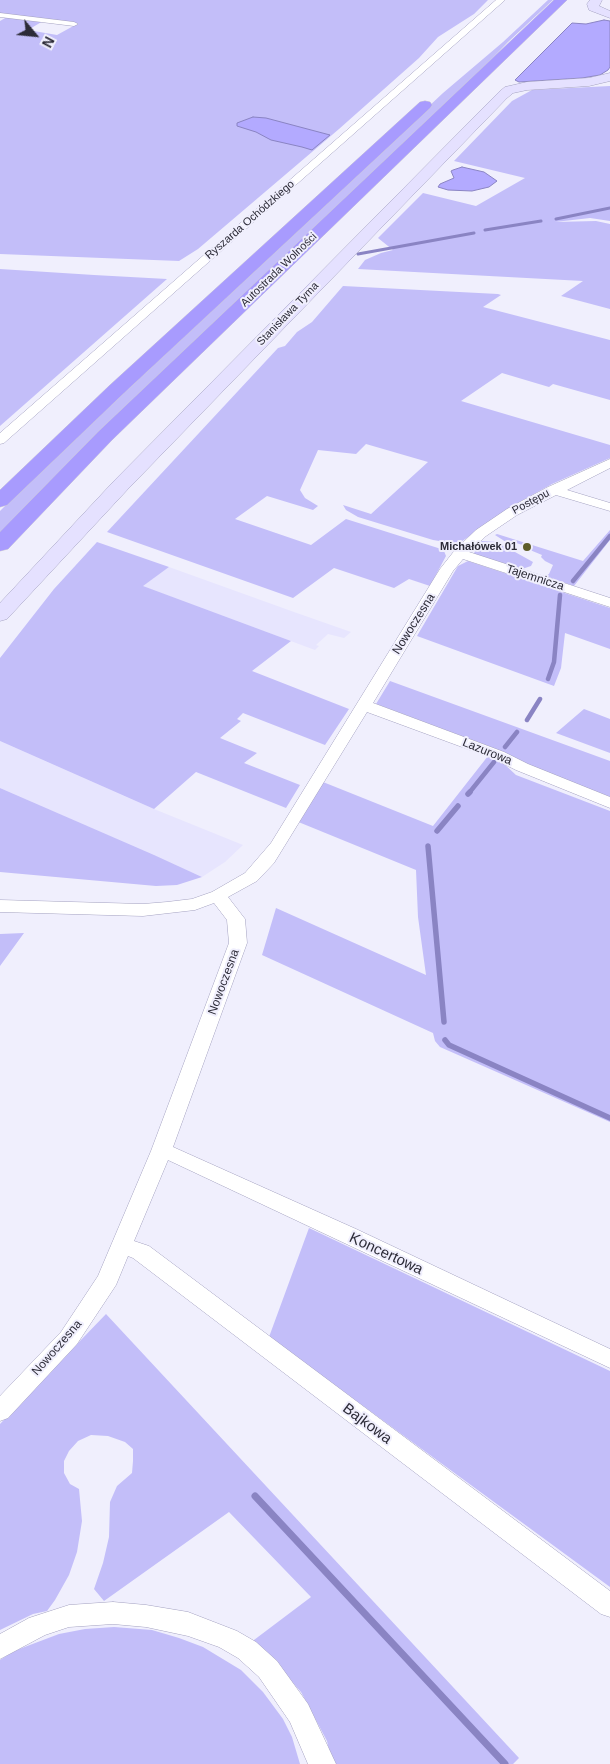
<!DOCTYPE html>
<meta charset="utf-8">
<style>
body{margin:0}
#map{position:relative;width:610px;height:1764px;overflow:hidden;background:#f0effd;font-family:Arial,sans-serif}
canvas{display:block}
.north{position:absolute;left:10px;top:10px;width:50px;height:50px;-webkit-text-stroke:4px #f0effd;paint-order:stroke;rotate:118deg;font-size:14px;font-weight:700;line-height:20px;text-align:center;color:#2c2b37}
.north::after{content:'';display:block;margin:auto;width:18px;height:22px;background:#2c2b37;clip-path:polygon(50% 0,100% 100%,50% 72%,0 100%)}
</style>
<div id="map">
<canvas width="610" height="1764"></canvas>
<div class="north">N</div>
</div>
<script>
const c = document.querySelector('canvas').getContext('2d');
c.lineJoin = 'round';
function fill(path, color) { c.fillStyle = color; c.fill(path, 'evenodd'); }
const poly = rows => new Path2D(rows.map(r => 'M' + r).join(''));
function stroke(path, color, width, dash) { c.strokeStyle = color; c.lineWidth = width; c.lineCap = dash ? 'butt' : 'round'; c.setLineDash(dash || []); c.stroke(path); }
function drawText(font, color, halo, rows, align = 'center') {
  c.font = font + ' Arial,sans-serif'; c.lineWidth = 4; c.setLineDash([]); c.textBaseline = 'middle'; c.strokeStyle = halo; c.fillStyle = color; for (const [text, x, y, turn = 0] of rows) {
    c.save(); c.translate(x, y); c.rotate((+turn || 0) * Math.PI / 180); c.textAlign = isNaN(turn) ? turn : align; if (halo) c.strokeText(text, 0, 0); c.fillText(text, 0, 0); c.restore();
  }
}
const built = poly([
 [169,567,294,612,351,632,344,638,328,634,316,645,319,646,315,650,142,586],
 [0,741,154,809,243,845,225,862,202,877,0,788]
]);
const green = poly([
 [0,0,488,0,474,14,438,37,419,58,339,129,198,249,179,261,0,254,0,21,7,17,43,21,28,30,57,35,77,24,0,14],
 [548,0,553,0,508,42,456,96,0,534,0,511,24,487,443,93,503,42],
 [610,86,610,221,590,218,555,222,596,221,610,224,610,309,561,296,583,281,358,269,365,260,381,253,393,250,378,238,423,193,476,206,525,178,454,161,512,101,532,90],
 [0,269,94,275,167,279,0,426],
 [343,286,498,294,501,295,483,307,610,340,610,400,553,384,549,387,502,373,461,401,610,445,610,458,552,484,516,504,458,544,433,540,358,517,346,510,343,505,371,514,428,462,366,444,356,454,318,450,300,490,305,498,318,506,313,510,267,496,235,519,311,545,346,519,438,548,444,551,446,556,430,586,409,579,394,588,334,568,293,598,107,532,278,348,285,346,297,332,312,322],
 [610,530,610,540,574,586,545,576,549,574,553,565,545,561,541,557,542,555,530,550,532,548,510,541,506,542,495,535,497,534,583,561],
 [481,541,497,542,533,562,531,566,522,569,474,554,476,546],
 [97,542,169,567,143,586,291,641,252,671,349,709,325,745,243,713,237,719,241,721,220,738,257,753,244,763,300,785,286,808,196,772,154,809,0,741,0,658,54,589],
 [468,561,610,608,610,649,565,633,561,668,554,686,417,636,458,566],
 [390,681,610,761,610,797,520,763,496,749,376,704],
 [584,709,610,719,610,753,556,733],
 [488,756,502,762,516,775,610,811,610,1122,440,1047,435,1041,433,1033,262,955,276,908,426,975,418,917,416,870,296,821,323,782,433,826],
 [0,788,154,855,202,877,177,885,156,886,0,872],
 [24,933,0,966,0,934],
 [309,1228,610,1371,610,1587,269,1337],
 [106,1314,519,1758,513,1764,332,1764,327,1741,301,1692,274,1662,250,1643,311,1597,229,1512,104,1601,94,1589,103,1563,109,1537,110,1502,117,1486,132,1473,133,1461,133,1449,125,1442,108,1436,91,1435,78,1441,69,1451,64,1461,64,1473,70,1484,79,1489,82,1521,77,1552,69,1575,55,1600,47,1611,33,1614,0,1630,0,1424],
 [114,1627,152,1630,179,1638,203,1647,241,1670,263,1692,283,1719,292,1737,300,1764,0,1764,0,1660,14,1651,59,1634,85,1629]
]);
const water = poly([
 [604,20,610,21,610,67,608,70,600,75,582,78,519,82,515,80,572,23,586,24,604,20],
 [253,117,266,118,330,135,312,150,302,147,271,140,256,132,237,126,237,123,253,117],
 [462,167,484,172,497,181,489,187,472,191,448,190,438,187,440,184,454,178,451,171,453,170,462,167]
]);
const streamFar3 = poly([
 [556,219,610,208],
 [485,230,541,221],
 [358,254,474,233]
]);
const streamFar2 = poly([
 [573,581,610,536],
 [548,679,554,662,560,595],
 [527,720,540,699],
 [505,747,517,732],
 [469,793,494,762]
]);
const streamFar1 = poly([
 [468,794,470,792],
 [437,831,458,806],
 [428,846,444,1022],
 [445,1040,449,1045,610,1118]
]);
const stream = poly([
 [255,1496,505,1764]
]);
const street = poly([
 [496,0,505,0,4,443,0,444,0,433,496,0],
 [0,13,74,22,78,24,74,26,0,17,0,13],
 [610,459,610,468,567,490,610,503,610,511,556,495,517,515,486,536,469,552,610,598,610,607,463,559,453,571,373,703,504,752,528,764,610,797,610,808,516,770,492,758,367,712,274,863,257,881,228,897,245,919,247,943,173,1147,356,1229,610,1349,610,1368,168,1160,134,1241,149,1246,610,1591,610,1617,601,1614,133,1258,128,1256,116,1285,77,1344,8,1418,0,1421,0,1396,61,1332,98,1276,151,1151,229,943,227,920,214,903,195,910,143,916,0,912,0,900,143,904,167,902,192,899,212,892,245,873,271,843,440,569,455,550,476,530,507,509,548,487,610,459],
 [113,1602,146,1605,188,1612,237,1631,256,1642,277,1661,308,1704,336,1764,308,1764,290,1722,259,1677,238,1658,219,1647,188,1636,146,1627,113,1624,69,1627,45,1635,0,1659,0,1634,29,1618,69,1605,113,1602]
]);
const secondary = poly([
 [590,0,602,0,599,6,610,11,610,18,589,10,587,4,590,0],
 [610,73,610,81,589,86,527,90,513,93,507,98,128,489,7,619,0,621,0,603,114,481,499,92,505,87,527,82,589,78,610,73]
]);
const highway = poly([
 [554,0,567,0,112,440,8,549,0,551,0,532,98,432,554,0],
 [425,101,430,102,432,105,430,108,124,393,7,505,0,507,0,490,110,385,420,102,425,101]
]);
const markers = [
 [527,547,5,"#5e5d2a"]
];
const farStreetnames = [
 ["Ryszarda Ochódzkiego",250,220,-41],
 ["Autostrada Wolności",279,270,-44],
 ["Stanisława Tyma",288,314,-46],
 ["Postępu",531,502,-28]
];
const farPoinames = [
 ["Michałówek 01",517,547]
];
const streetNames = [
 ["Tajemnicza",535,578,18],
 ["Nowoczesna",414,624,-58],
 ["Lazurowa",487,752,22],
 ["Nowoczesna",224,982,-70],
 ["Nowoczesna",57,1348,-49]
];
const nearStreetnames = [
 ["Koncertowa",386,1254,25],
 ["Bajkowa",367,1424,37]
];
fill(built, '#e7e5fe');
fill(green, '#c3bef9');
fill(water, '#b3aaff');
stroke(water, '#8a84c3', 1);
stroke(streamFar3, '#8a84c3', 3);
stroke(streamFar2, '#8a84c3', 4.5);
stroke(streamFar1, '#8a84c3', 5.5);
stroke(stream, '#8a84c3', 7);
stroke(street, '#a4a2c1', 1);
stroke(secondary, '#a4a2c1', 1);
stroke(highway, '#d1d0d3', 1);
fill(street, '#fff');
fill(secondary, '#e5e1ff');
fill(highway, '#a89bfe');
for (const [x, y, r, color] of markers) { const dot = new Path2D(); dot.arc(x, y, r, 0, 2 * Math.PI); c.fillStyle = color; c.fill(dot); stroke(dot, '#f0effd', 2); }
drawText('11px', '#2c2b37', '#f0effd', farStreetnames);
drawText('bold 11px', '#2c2b37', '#f0effd', farPoinames, 'right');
drawText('12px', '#2c2b37', '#f0effd', streetNames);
drawText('15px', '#2c2b37', '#f0effd', nearStreetnames);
</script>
